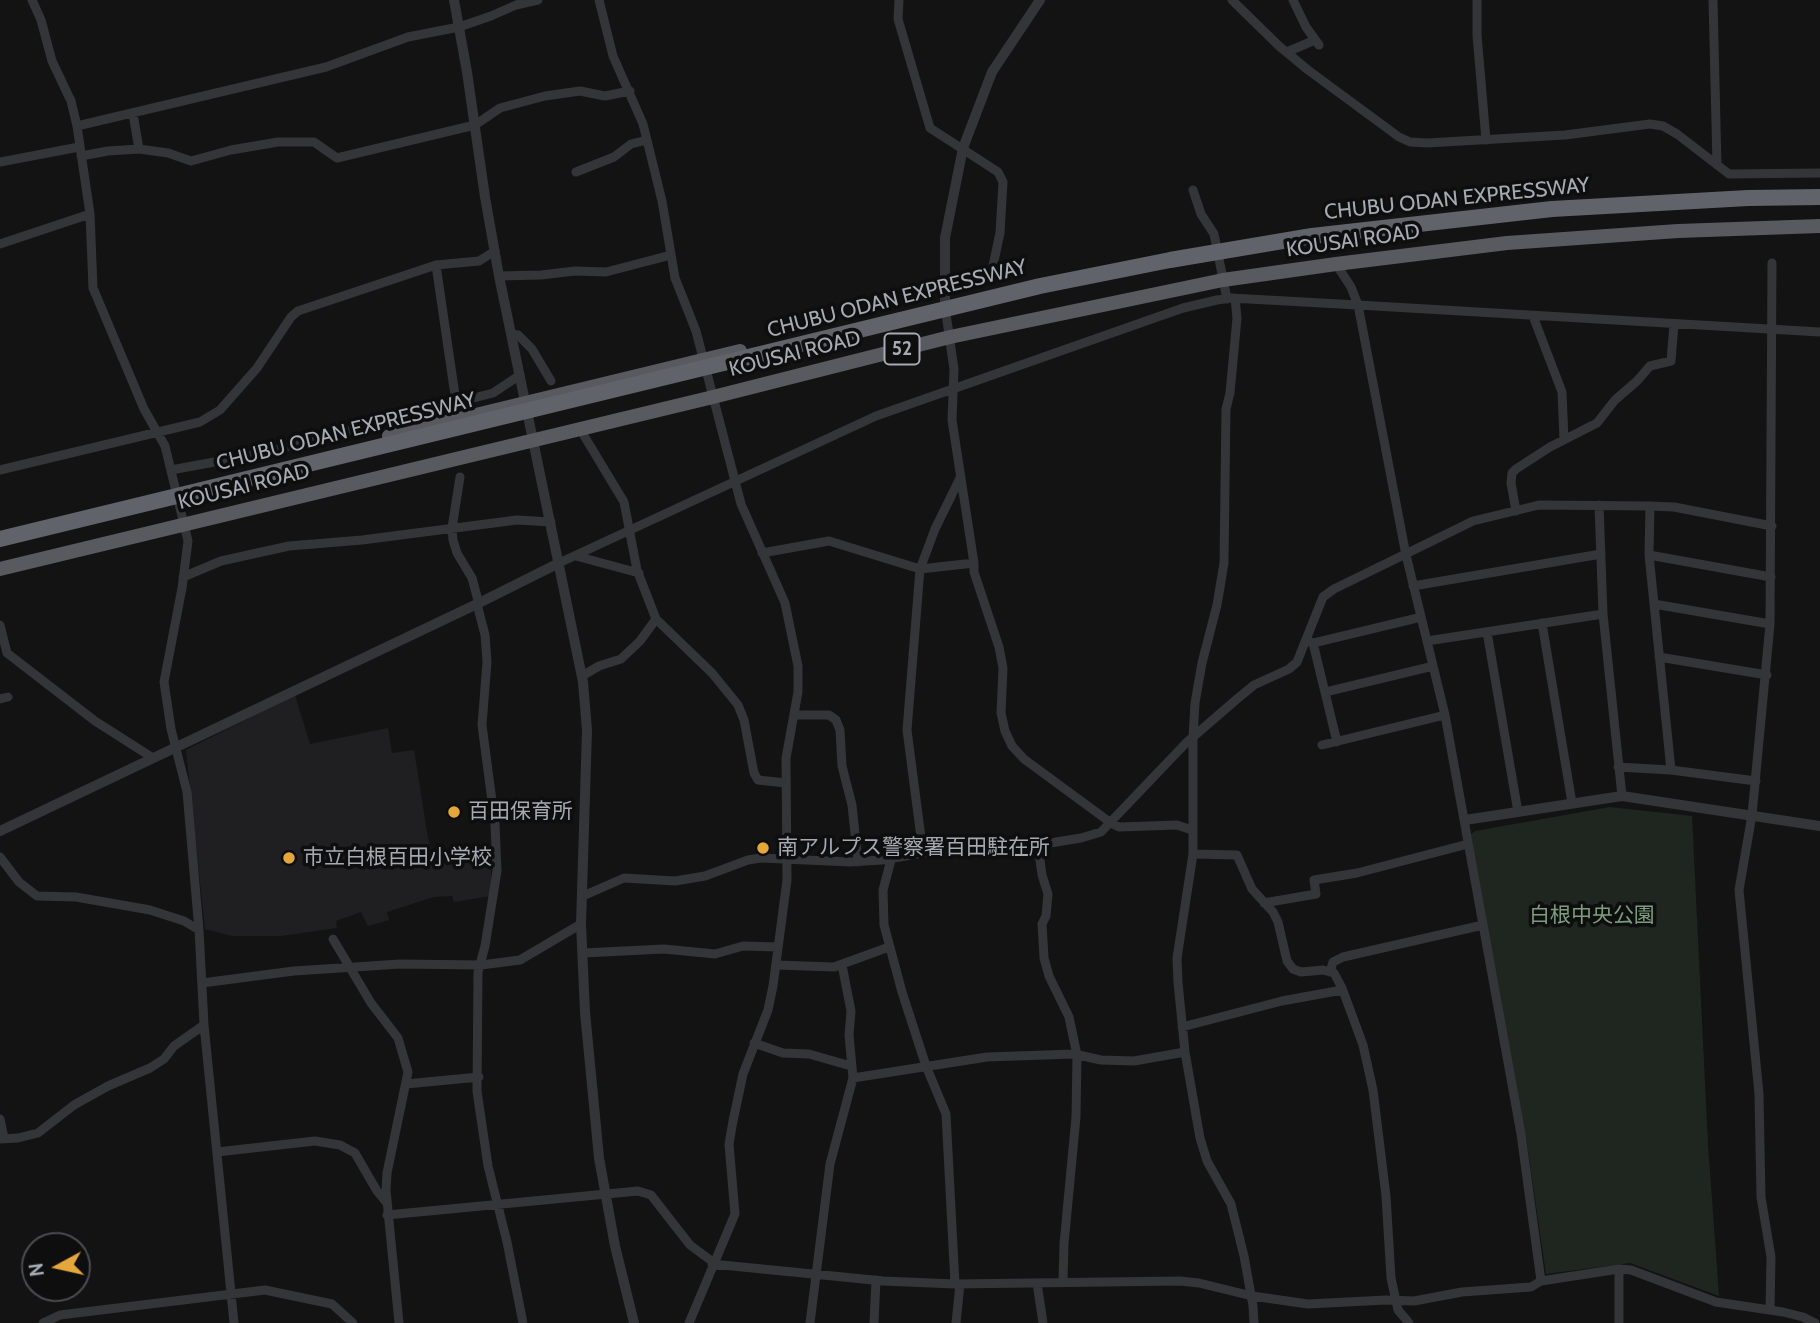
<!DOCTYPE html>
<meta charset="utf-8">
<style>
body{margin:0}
#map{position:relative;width:1820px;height:1323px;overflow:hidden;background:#131314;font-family:Cabin,sans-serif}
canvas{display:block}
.north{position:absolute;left:21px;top:1232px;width:70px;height:70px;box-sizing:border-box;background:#0e0e0f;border:2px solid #4a4c51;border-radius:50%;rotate:262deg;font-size:19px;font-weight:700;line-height:28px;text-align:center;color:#a5aab3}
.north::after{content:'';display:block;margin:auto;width:24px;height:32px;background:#e4a73b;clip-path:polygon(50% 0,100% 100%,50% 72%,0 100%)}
</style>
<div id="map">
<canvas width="1820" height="1323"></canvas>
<div class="north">N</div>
</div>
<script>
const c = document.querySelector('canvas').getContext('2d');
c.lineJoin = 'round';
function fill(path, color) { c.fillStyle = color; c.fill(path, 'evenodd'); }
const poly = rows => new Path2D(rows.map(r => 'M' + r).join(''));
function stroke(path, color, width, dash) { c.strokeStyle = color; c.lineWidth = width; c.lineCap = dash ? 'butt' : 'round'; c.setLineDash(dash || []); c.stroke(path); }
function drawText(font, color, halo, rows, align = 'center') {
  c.font = font + ' Cabin,"Noto Sans JP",sans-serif'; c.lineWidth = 7; c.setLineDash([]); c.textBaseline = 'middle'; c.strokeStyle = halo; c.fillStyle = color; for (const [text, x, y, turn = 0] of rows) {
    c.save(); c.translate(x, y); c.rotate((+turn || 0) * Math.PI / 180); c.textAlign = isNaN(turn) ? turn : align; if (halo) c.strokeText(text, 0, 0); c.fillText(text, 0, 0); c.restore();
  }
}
const built = poly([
 [295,695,310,744,388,728,392,753,414,750,428,838,436,864,491,859,491,896,454,902,452,896,434,897,387,912,389,920,368,926,361,912,336,921,337,928,281,936,232,936,205,929,186,750]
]);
const green = poly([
 [1610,807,1692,816,1708,1144,1719,1296,1630,1263,1546,1274,1526,1137,1523,1128,1471,834,1475,831]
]);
const minor = poly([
 [32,0,41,20,52,61,71,101,77,126,90,214,93,288,144,409,165,446,188,541,182,588,164,682,171,729,187,792,199,930,204,1025,234,1323],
 [599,0,613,56,643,124,662,201,675,278,696,331,741,504,785,603,798,666,798,692,786,758,787,880,773,986,768,1010,743,1074,733,1121,729,1144,735,1214,689,1323],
 [899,0,898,19,930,128,998,172,1003,182,1000,233,991,275],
 [1232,0,1279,46,1308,70,1399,137,1410,142,1427,143,1565,135,1650,124,1663,126,1677,134,1729,174,1820,173],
 [1293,0,1306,27,1319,45],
 [1477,0,1477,35,1486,140],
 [1713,0,1717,165],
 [1287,52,1315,40],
 [133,114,139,149],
 [77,126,326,67,408,37,459,27,491,16,516,5,538,0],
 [81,156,108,151,139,149,168,153,191,161,231,150,278,142,314,142,337,158,475,125,500,108,545,96,580,91,605,96,630,91],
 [0,162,79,147],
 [576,172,614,157,631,144,647,140],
 [1193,190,1201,214,1214,234,1227,299],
 [0,244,90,214],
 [1336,264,1351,287,1358,305,1406,555,1445,715,1521,1134,1541,1281],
 [436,265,456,402],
 [499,276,541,275,575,271,606,272,671,255],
 [1235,298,1237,318,1230,393,1226,409,1224,563,1217,605,1202,663,1195,703,1193,737,1193,854,1177,958,1178,983,1185,1052,1200,1138,1207,1161,1231,1204,1244,1256,1253,1306,1254,1323],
 [945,307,954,369,952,420,974,563],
 [1533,316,1562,392,1564,440],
 [511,334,518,335,532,349,551,381],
 [580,429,624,502,637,570,656,619,712,673,738,705,744,720,754,773,758,780,786,783],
 [0,470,200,422,220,410,257,368,291,317,298,311,436,265,479,261,495,251],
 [171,470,263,453,493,393,520,375],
 [460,477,452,528,453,540,457,553,472,578,479,604],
 [1599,505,1603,614,1622,796],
 [1650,506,1649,555,1671,770],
 [1516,511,1511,483,1512,473,1516,469,1550,447,1597,423,1615,400,1637,381,1650,366,1671,361,1674,324],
 [762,553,829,541,920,569,974,563,974,572,999,647,1003,668,1001,713,1005,731,1012,746,1024,759,1111,823,1119,827,1177,825,1192,830],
 [1649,555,1771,577],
 [576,556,639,573],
 [559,563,876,416,1183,308,1217,300,1231,298,1358,305,1820,332],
 [183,577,221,561,289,546,362,540,517,520,551,522],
 [1413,586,1601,554],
 [477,604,485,635,487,662,482,725,495,824,497,871,485,946,478,972,477,1091,488,1166,507,1242,523,1323],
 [1654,604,1770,624],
 [1542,623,1572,803],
 [0,625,7,653,95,721,153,758],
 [1487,632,1518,812],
 [1308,641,1313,643,1337,742],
 [1427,641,1603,614],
 [1313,643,1421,617],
 [1659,657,1767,675],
 [582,676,599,666,621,659,640,641,656,619],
 [1325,692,1433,666],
 [0,699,8,697],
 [794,715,829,715,836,720,840,730,842,766,852,805,858,862],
 [1322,745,1445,715],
 [1618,767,1671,770,1756,781],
 [1038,845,1042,875,1048,894,1046,916,1042,924,1044,958,1049,976,1069,1017,1077,1055,1076,1117,1064,1244,1063,1282],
 [923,853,907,730,920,569,935,529,960,478],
 [1193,854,1237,855,1252,889,1273,912,1278,922,1287,961,1293,969,1301,972,1323,970,1334,973,1342,988,1363,1045,1373,1090,1386,1196,1391,1278,1398,1310,1409,1323],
 [0,857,19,882,37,896,76,897,150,910,184,921,199,930],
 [891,860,883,890,884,925,902,992,926,1066,946,1114,955,1284],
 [583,896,624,878,675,881,705,876,748,860,761,858,850,862,882,860,923,853,970,852,1038,845,1081,838,1101,832,1186,743,1237,699,1254,685,1289,669,1297,662,1323,597,1334,589,1473,521,1539,505,1650,506,1674,507,1772,526],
 [1264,903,1316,894,1314,880,1357,873,1468,844],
 [333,939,371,1003,398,1038,408,1072,387,1173,386,1190,399,1323],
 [583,953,664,949,715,954,743,946,778,947],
 [776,965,834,967,889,947],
 [1330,972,1333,962,1343,957,1483,925],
 [202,983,294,971,400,964,481,965,520,960,581,924],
 [1182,1027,1282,1001,1342,990],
 [754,1043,783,1053,809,1054,851,1066],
 [853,1078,987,1057,1074,1054,1101,1060,1134,1061,1185,1052],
 [406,1084,479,1077],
 [0,1119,4,1138],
 [0,1139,18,1138,38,1133,74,1105,108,1086,150,1068,164,1059,174,1046,204,1025],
 [217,1152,315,1141,340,1145,355,1153,377,1191,386,1202],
 [387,1215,638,1191,651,1195,690,1245,713,1262],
 [712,1264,883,1281,955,1284,1180,1281,1199,1283,1252,1296,1308,1304,1386,1300,1414,1301,1462,1292,1531,1287,1541,1281,1619,1269,1631,1270,1716,1302,1783,1312,1803,1317,1815,1323],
 [1037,1283,1043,1323],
 [1770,1310,1771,1257,1761,1197,1759,1094,1739,890,1752,815,1770,624,1772,263],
 [43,1323,60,1315,265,1290,332,1304,353,1323],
 [810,1323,830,1164,853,1078,849,1035,851,1011,842,965],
 [874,1323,876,1280],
 [956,1323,960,1284],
 [1619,1323,1619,1269]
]);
const tertiary = poly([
 [454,0,467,72,485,197,499,276,583,682,587,730,581,924,585,1012,599,1158,615,1246,634,1323],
 [945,302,945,238,963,148,992,72,1040,0],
 [1465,820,1622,796,1820,826],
 [0,831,477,604,559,563]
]);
const trunk = poly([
 [389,436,740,351],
 [0,569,713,397,950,337,1223,280,1336,264,1507,243,1678,231,1820,226]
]);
const motorwayBridge = poly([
 [0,539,1040,286,1170,260,1312,236,1552,209,1748,198,1820,197]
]);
const markers = [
 [454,812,7,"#e4a73b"],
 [763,848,7,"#e4a73b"],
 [289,858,7,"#e4a73b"]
];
const shields = [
 [902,349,35]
];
const shieldNames = [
 ["52",902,349]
];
const streetNames = [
 ["CHUBU ODAN EXPRESSWAY",1457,199,-6],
 ["KOUSAI ROAD",1353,241,-8],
 ["CHUBU ODAN EXPRESSWAY",897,299,-14],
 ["KOUSAI ROAD",795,354,-14],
 ["CHUBU ODAN EXPRESSWAY",346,432,-14],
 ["KOUSAI ROAD",244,487,-14]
];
const poiNames = [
 ["百田保育所",468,812],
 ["南アルプス警察署百田駐在所",777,848],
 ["市立白根百田小学校",303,858]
];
const parkNames = [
 ["白根中央公園",1592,916]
];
fill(built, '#1f1f21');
fill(green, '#1f2620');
stroke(minor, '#343539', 9);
stroke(tertiary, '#343539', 10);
stroke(trunk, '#585a60', 14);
stroke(motorwayBridge, '#606369', 16);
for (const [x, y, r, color] of markers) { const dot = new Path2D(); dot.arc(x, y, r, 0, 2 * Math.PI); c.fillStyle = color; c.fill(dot); stroke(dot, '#0e0e0f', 2.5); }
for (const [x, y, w] of shields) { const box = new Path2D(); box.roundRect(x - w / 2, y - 15.5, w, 31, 5); c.fillStyle = '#0e0e0f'; c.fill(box); stroke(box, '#a5aab3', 2); }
drawText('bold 19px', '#a5aab3', null, shieldNames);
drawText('21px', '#a5aab3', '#0e0e0f', streetNames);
drawText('21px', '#a5aab3', '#0e0e0f', poiNames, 'left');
drawText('21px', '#7d9d7e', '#0e0e0f', parkNames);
</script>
